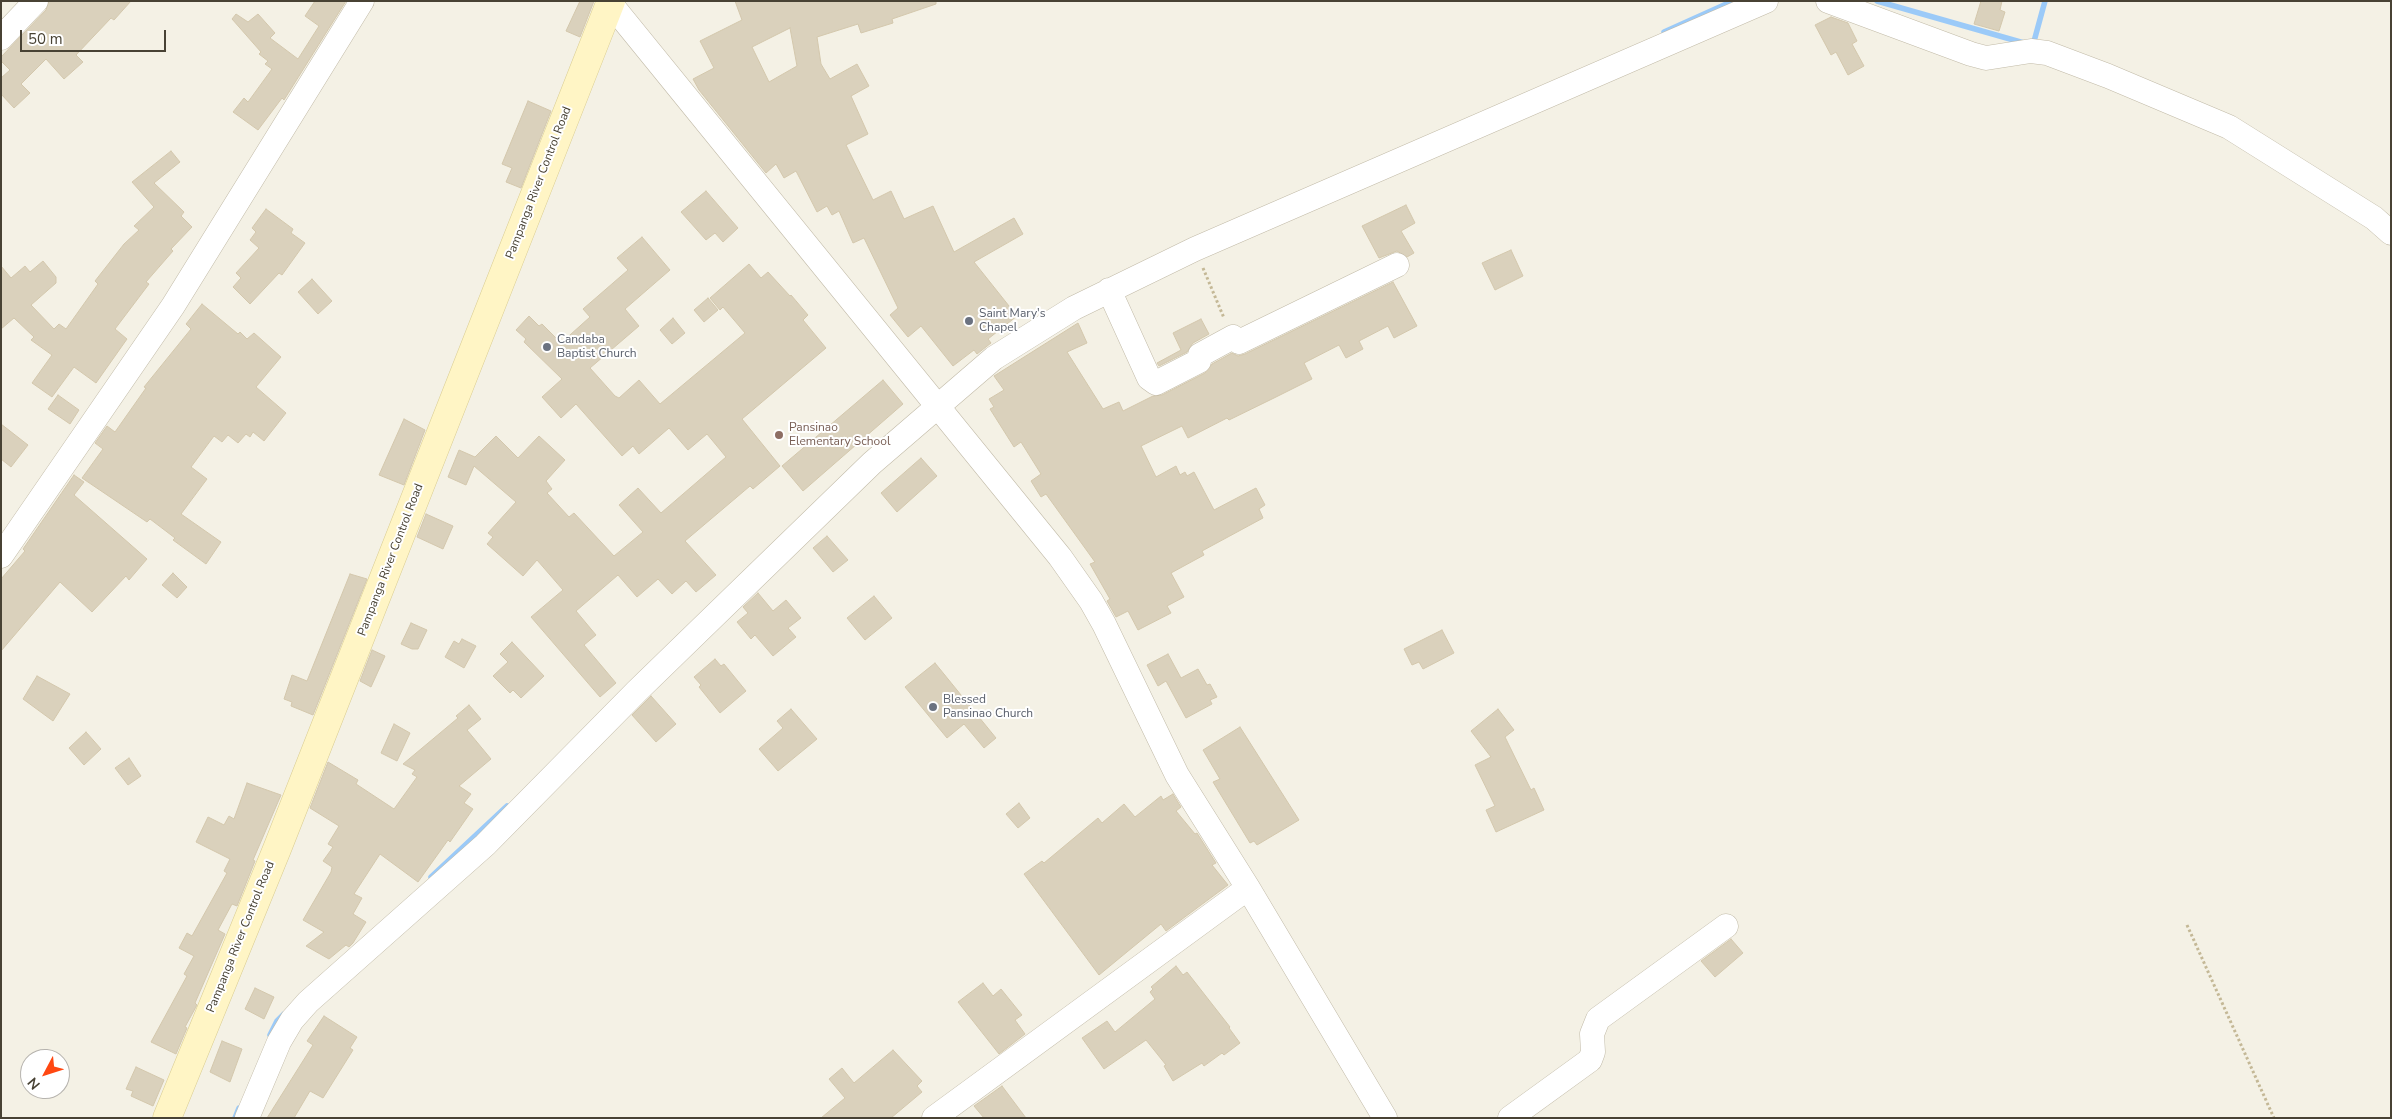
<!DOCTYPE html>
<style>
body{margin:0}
#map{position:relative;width:2392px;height:1119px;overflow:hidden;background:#f4f1e5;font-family:"Nunito Sans",sans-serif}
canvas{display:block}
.frame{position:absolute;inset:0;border:2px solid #484234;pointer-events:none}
.north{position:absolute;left:20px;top:1049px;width:50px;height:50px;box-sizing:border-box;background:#fff;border:1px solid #b6b3ae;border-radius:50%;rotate:230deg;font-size:14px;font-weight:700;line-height:20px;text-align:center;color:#484234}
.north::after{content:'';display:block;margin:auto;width:18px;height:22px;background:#ff4812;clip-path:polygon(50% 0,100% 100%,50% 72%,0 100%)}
.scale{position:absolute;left:20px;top:30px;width:146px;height:22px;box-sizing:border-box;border:2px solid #484234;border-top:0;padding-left:6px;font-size:15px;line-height:18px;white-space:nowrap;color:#484234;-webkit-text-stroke:4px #fff;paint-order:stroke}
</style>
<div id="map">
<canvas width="2392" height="1119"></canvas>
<div class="frame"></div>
<div class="north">N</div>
<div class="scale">50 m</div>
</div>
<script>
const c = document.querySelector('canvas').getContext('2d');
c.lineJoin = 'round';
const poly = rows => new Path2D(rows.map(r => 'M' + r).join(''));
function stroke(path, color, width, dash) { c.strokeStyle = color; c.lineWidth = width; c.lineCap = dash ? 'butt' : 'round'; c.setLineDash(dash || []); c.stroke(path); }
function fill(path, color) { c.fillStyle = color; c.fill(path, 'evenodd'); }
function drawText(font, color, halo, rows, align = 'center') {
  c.font = font + ' "Nunito Sans",sans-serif'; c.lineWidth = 4; c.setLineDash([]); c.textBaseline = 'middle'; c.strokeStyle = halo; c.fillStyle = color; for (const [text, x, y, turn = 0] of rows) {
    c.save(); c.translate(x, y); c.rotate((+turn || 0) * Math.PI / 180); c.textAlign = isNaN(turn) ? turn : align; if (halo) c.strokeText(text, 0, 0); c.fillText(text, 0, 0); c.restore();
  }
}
const stream = poly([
 [1877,1,2024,43],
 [1664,32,1733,1],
 [2033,45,2045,1],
 [431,877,507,806],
 [270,1035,277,1021,284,1014],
 [235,1118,239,1108]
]);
const building = poly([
 [49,1,131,1,114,20,111,18,76,55,83,62,64,79,46,59,21,84,30,93,14,108,1,94,1,78,10,70,1,61,1,57,46,10,49,1],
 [315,1,346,1,284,100,282,98,258,130,233,112,244,98,248,102,272,69,265,64,268,61,259,54,261,52,232,19,236,14,248,22,258,14,275,33,270,38,298,59,319,26,305,16,315,1],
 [580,1,594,1,580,37,566,31,580,1],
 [735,1,936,1,936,4,892,19,893,23,861,33,858,24,817,37,821,64,830,79,857,64,869,86,851,96,868,134,846,145,873,200,891,191,904,219,933,206,954,252,1014,218,1023,234,974,262,1017,316,988,339,991,343,977,354,974,350,953,366,921,326,908,337,890,315,898,308,864,238,853,243,839,211,832,215,827,206,817,212,796,171,784,178,776,164,766,173,699,90,693,79,714,68,700,41,742,20,735,1],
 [790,28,797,66,769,82,752,47,790,28],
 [1981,1,2002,1,2000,10,2005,12,1999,31,1974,24,1981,1],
 [1831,17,1848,23,1857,41,1852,44,1864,66,1848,75,1836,52,1831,55,1815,25,1831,17],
 [528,101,551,111,521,188,506,182,512,168,502,164,528,101],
 [171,151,180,162,154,183,184,212,181,216,192,227,171,249,173,251,146,282,149,284,115,329,127,339,96,383,74,367,52,397,32,383,52,355,31,340,34,337,14,318,1,329,1,266,11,278,25,266,30,272,43,261,56,277,56,283,31,305,54,329,59,324,66,329,98,284,95,281,124,244,139,230,134,226,154,207,132,182,171,151],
 [706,191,738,228,723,242,715,233,706,240,681,212,706,191],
 [1406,205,1415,223,1401,231,1414,253,1407,257,1397,251,1379,258,1362,226,1406,205],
 [266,209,293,229,291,233,305,243,282,275,279,273,250,304,233,287,241,278,236,273,259,248,250,240,256,232,252,228,266,209],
 [642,237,670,270,625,309,639,326,590,368,615,396,619,398,639,380,660,404,745,333,723,307,720,310,710,298,749,264,761,278,768,272,790,296,791,295,808,315,803,320,826,348,742,419,780,466,753,489,750,486,685,541,716,575,696,592,686,581,672,594,658,579,637,597,618,575,576,611,596,635,584,645,616,683,600,697,531,617,563,590,537,560,523,576,487,544,493,537,488,533,516,502,474,466,466,485,448,477,459,450,475,457,496,436,518,458,539,436,565,460,546,481,552,489,547,493,569,517,574,513,614,556,643,532,619,505,638,488,661,513,726,457,707,434,688,450,669,428,639,454,633,446,622,456,576,404,561,418,542,397,562,379,524,342,526,339,516,330,529,316,539,326,542,324,561,343,590,317,583,309,628,270,617,258,642,237],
 [1511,250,1523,276,1495,290,1482,263,1511,250],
 [312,279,332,301,318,314,298,292,312,279],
 [1393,282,1417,326,1394,338,1388,326,1359,341,1363,349,1346,358,1339,345,1304,363,1312,379,1274,398,1229,420,1227,418,1188,438,1182,426,1141,446,1156,477,1176,466,1180,475,1185,472,1187,476,1194,472,1214,510,1256,488,1265,505,1259,509,1263,518,1202,551,1204,555,1171,573,1184,597,1167,606,1171,613,1138,630,1128,611,1116,617,1107,601,1110,599,1090,564,1095,562,1046,494,1041,497,1031,481,1041,474,1021,442,1014,447,990,409,994,407,989,399,1004,390,994,376,1078,323,1087,343,1067,352,1103,409,1119,402,1123,411,1153,396,1162,395,1205,373,1212,364,1232,353,1238,356,1245,354,1393,282],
 [708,298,718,310,704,322,694,310,708,298],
 [202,304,238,334,240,332,247,339,254,333,281,357,256,387,286,413,264,441,253,432,250,437,246,434,238,443,228,435,222,442,214,436,191,467,207,479,181,514,221,542,206,564,173,540,175,538,150,519,147,522,82,478,103,449,95,443,107,426,115,432,146,388,144,387,191,329,186,324,202,304],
 [673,318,685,333,672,344,660,330,673,318],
 [1201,319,1209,334,1193,343,1187,352,1159,366,1157,363,1181,350,1173,333,1201,319],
 [883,380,903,404,803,491,782,466,883,380],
 [58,395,79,410,70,424,48,409,58,395],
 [404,419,425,430,404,485,379,475,404,419],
 [1,424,28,445,11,467,1,459,1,424],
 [921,458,937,476,897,512,881,493,921,458],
 [74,475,84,482,74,495,147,559,129,580,126,576,92,612,60,582,1,651,1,579,25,551,23,549,74,475],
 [426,514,453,526,443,549,417,537,426,514],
 [827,536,848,560,833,572,813,548,827,536],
 [173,573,187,587,177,598,162,585,173,573],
 [350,574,367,579,313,715,291,706,292,702,284,699,292,675,307,681,350,574],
 [758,593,773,611,786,600,801,618,788,628,796,637,773,656,755,635,751,639,737,622,748,613,743,607,758,593],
 [874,596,892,618,865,640,847,618,874,596],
 [411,623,427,630,418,649,412,649,401,644,411,623],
 [1442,630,1454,653,1423,669,1419,662,1412,665,1404,649,1442,630],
 [462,639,476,646,464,668,445,657,454,641,459,644,462,639],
 [512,642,544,676,521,698,513,690,510,693,493,676,508,662,500,654,512,642],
 [372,650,385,656,371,687,360,681,372,650],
 [1168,654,1181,678,1198,669,1207,685,1210,684,1217,697,1210,700,1212,704,1186,718,1166,681,1158,686,1147,665,1168,654],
 [715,659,721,666,724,664,746,691,720,713,699,687,701,685,694,677,715,659],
 [935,663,996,738,984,748,964,724,947,738,905,687,935,663],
 [37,676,70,694,53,721,23,699,37,676],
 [651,696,676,724,656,742,632,715,651,696],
 [469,705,481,719,467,730,491,759,459,786,471,794,464,803,473,809,450,842,448,840,418,882,380,854,354,894,362,898,353,914,366,922,353,943,349,947,346,945,329,959,306,946,324,932,303,920,331,872,332,867,323,861,333,847,328,844,339,826,310,808,328,762,358,780,356,784,394,809,417,777,412,774,415,770,403,764,458,718,456,716,469,705],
 [791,709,817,739,778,771,759,749,783,728,777,721,791,709],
 [1498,709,1514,730,1505,737,1531,790,1534,788,1544,810,1496,832,1486,810,1495,806,1475,765,1491,757,1471,731,1498,709],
 [394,724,410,733,397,761,381,753,394,724],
 [1240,727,1299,820,1257,845,1254,841,1250,843,1213,782,1220,779,1203,750,1240,727],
 [86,732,101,749,84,765,69,748,86,732],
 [129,758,141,776,128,785,115,768,129,758],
 [247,783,281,795,253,860,255,861,237,906,232,904,218,930,225,934,195,1003,197,1005,185,1027,187,1028,176,1054,151,1042,187,976,184,974,194,956,179,948,187,933,192,936,227,873,224,871,230,859,196,842,208,817,224,825,229,816,234,819,247,783],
 [1173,794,1181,807,1176,811,1195,834,1197,833,1216,863,1212,865,1228,885,1166,931,1161,924,1099,975,1024,874,1042,861,1044,863,1098,818,1102,823,1124,804,1135,817,1161,796,1163,800,1173,794],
 [1019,803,1030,818,1018,828,1006,814,1019,803],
 [1731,939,1743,953,1715,977,1701,961,1731,939],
 [1176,966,1183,975,1187,972,1230,1027,1229,1028,1240,1043,1224,1055,1222,1053,1204,1066,1202,1063,1173,1081,1164,1066,1166,1065,1146,1040,1104,1069,1082,1038,1107,1021,1115,1032,1155,999,1150,992,1153,989,1151,987,1176,966],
 [983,983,993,996,1001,989,1022,1015,1015,1020,1025,1034,999,1054,958,1002,983,983],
 [255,988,274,997,264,1019,245,1009,255,988],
 [324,1016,357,1037,350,1048,353,1050,323,1098,310,1091,294,1118,267,1118,313,1045,307,1041,324,1016],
 [222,1041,242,1049,230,1082,210,1072,222,1041],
 [893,1050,922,1081,917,1086,922,1092,891,1118,821,1118,845,1098,829,1079,842,1068,854,1083,893,1050],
 [136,1067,164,1080,153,1106,131,1096,133,1091,126,1089,136,1067],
 [1002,1086,1026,1118,984,1118,974,1106,1002,1086]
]);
const path = poly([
 [1203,268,1224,318],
 [2187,925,2274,1118]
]);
const minor = poly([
 [1828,1,1971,54,1986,58,2031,51,2047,53,2108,76,2229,127,2374,218,2391,233],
 [610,3,1060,557,1091,601,1104,624,1177,775,1248,888,934,1118],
 [1,38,36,1],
 [1109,290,1149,378,1156,383,1199,361,1200,355,1233,337,1239,342,1397,265],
 [1,556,173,306,362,1],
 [1248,888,1385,1118],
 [247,1118,279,1042,292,1020,308,1002,485,845,637,691,872,463,994,358,1074,308,1195,249,1766,1],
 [1510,1118,1590,1060,1593,1052,1592,1034,1598,1019,1726,926]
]);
const secondary = poly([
 [167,1118,277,849,611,1]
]);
const markers = [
 [969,321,5,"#6b7280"],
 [547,347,5,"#6b7280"],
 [779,435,5,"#8d6e63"],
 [933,707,5,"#6b7280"]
];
const streetNames = [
 ["Pampanga River Control Road",539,183,-69],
 ["Pampanga River Control Road",391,560,-69],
 ["Pampanga River Control Road",241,937,-68]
];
const worshipNames = [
 ["Saint Mary's",979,314],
 ["Chapel",979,328],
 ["Candaba",557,340],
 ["Baptist Church",557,354],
 ["Blessed",943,700],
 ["Pansinao Church",943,714]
];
const educationNames = [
 ["Pansinao",789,428],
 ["Elementary School",789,442]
];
stroke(stream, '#9bcaf8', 5.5);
fill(building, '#dad1bc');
stroke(building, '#d3c7ac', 1);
stroke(minor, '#c1baa7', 25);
stroke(secondary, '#d9cc90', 29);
stroke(path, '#c4b896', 3, [2.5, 2.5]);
stroke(minor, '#fff', 24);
stroke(secondary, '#fff5c5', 28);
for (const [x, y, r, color] of markers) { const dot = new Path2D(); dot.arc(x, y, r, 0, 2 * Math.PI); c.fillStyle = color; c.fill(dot); stroke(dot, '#fff', 2); }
drawText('12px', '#484234', '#fff', streetNames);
drawText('12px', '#5b616d', '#fff', worshipNames, 'left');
drawText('12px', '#785e54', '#fff', educationNames, 'left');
</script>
